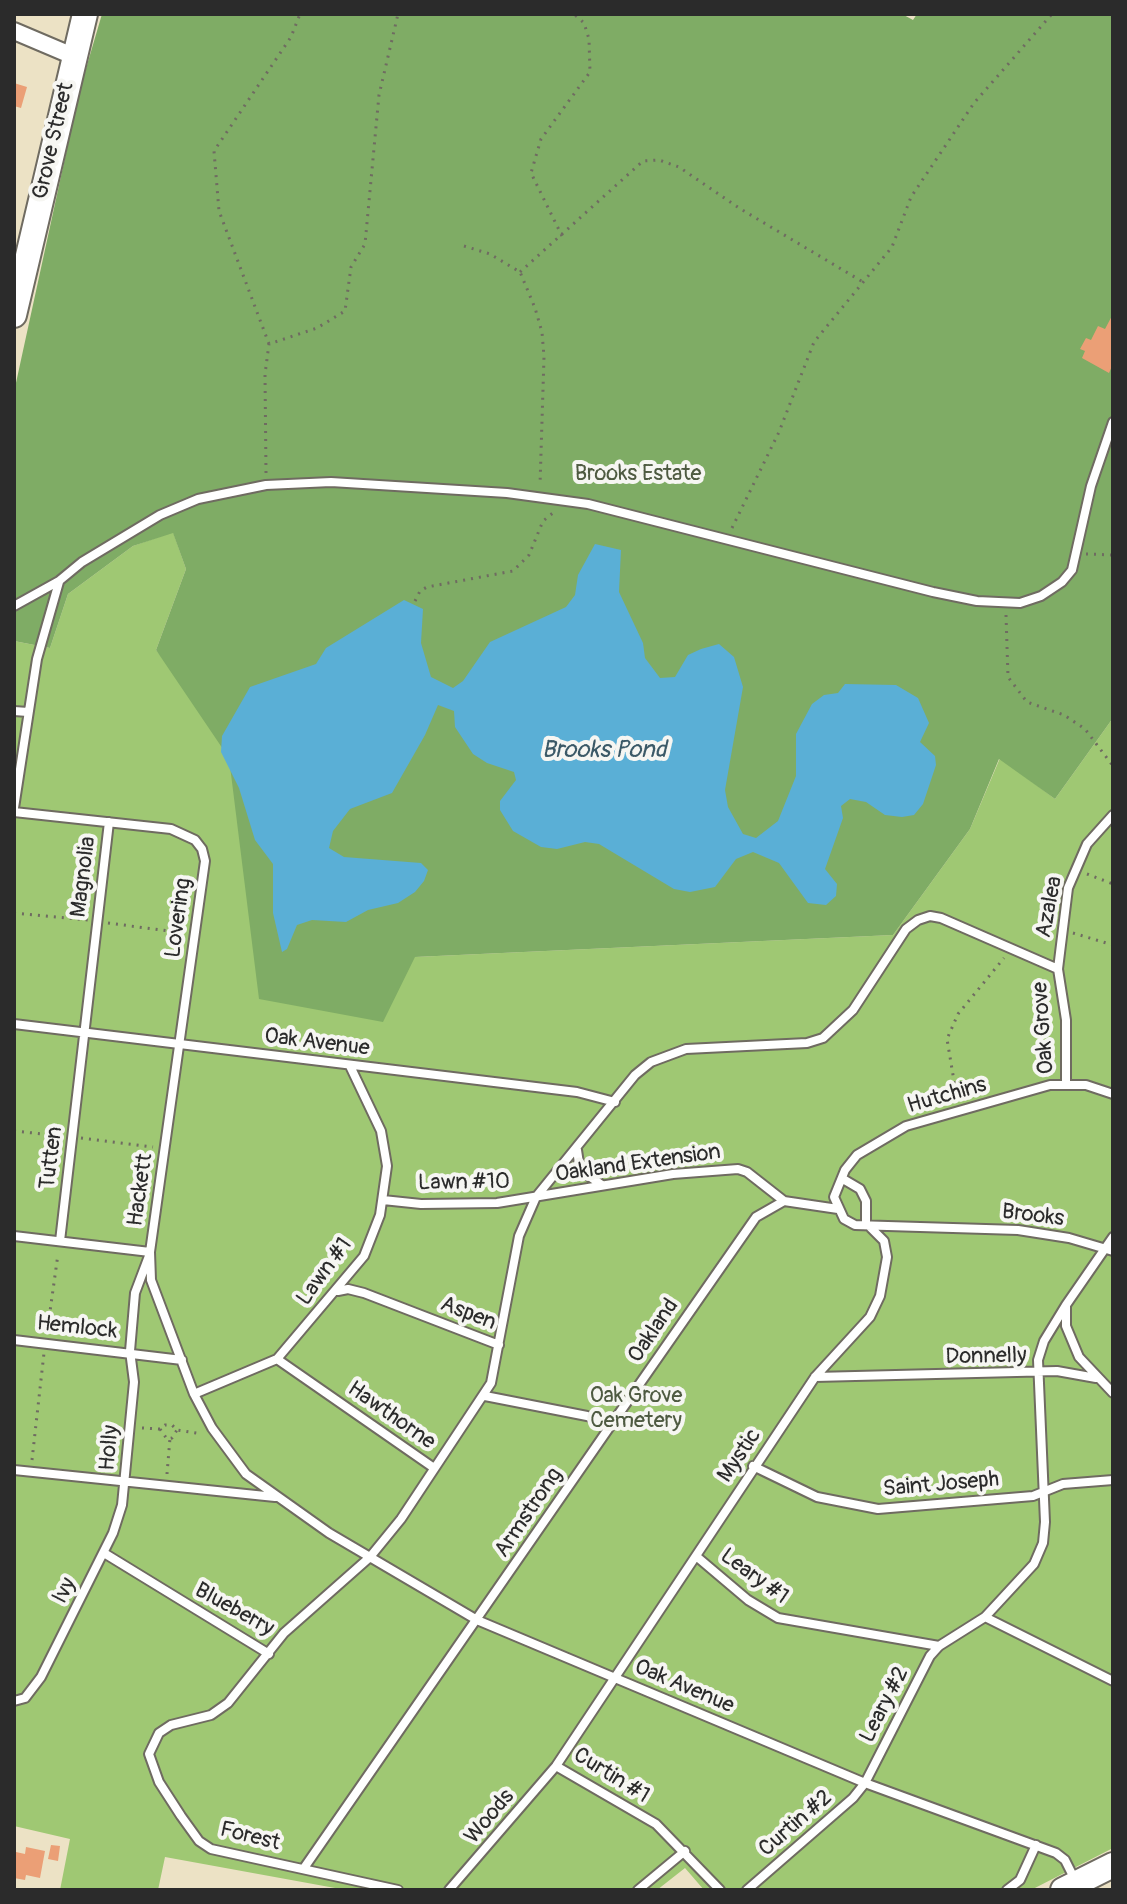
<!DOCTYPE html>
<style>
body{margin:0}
#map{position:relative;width:1127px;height:1904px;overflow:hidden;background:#ece2c5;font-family:Pangolin,sans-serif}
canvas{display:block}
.frame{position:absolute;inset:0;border:16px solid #2b2b2b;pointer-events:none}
</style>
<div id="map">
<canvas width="1127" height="1904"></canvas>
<div class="frame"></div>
</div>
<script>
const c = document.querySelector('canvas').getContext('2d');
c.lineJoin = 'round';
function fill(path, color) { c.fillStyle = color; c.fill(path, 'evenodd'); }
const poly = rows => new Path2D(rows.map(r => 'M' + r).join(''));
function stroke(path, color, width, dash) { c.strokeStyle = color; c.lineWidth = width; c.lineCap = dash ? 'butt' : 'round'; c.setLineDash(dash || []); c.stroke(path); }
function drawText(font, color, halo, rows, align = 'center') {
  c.font = font + ' Pangolin,sans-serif'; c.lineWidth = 8; c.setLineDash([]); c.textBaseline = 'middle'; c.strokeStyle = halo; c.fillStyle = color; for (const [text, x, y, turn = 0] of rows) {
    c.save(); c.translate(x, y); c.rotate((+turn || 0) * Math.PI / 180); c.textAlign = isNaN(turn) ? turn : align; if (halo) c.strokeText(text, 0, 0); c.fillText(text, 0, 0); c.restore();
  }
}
const green = poly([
 [173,532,186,569,156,650,415,957,893,935,970,829,1000,758,1055,799,1113,718,1113,1848,1031,1890,704,1890,685,1868,657,1890,346,1890,165,1857,158,1890,60,1890,70,1839,14,1826,14,641,50,648,68,594,133,546]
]);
const forest = poly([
 [102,14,902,14,913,20,917,14,1113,14,1113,718,1055,799,999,759,970,829,893,935,415,957,383,1022,259,999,229,758,156,650,186,569,173,533,133,546,68,594,50,648,14,641,14,392,80,89]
]);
const water = poly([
 [595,544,621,550,619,592,643,643,645,658,660,678,675,677,688,655,701,649,719,644,734,657,743,687,725,790,728,807,743,834,756,838,778,821,796,776,796,734,812,704,824,695,838,693,845,684,896,685,918,698,929,723,920,742,935,756,936,765,923,804,914,815,902,817,885,815,866,802,850,799,841,806,843,818,825,869,837,884,836,896,826,905,808,903,779,863,753,852,736,859,715,887,690,892,674,889,599,844,585,842,557,849,541,847,513,831,500,810,500,801,516,780,514,772,487,763,473,754,455,727,454,711,438,705,425,735,392,793,350,809,333,831,329,848,344,857,421,863,428,870,424,881,415,892,398,903,368,910,346,922,312,920,297,925,287,949,282,952,273,913,273,864,255,840,239,788,221,752,222,736,250,687,316,664,326,648,404,600,423,609,421,643,431,677,453,688,463,681,490,642,566,607,575,595,578,575]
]);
const building = poly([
 [14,83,27,87,21,108,14,106],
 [1113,314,1113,364,1109,373,1082,358,1085,351,1080,349,1086,338,1091,340,1098,326,1105,329],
 [51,1845,60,1846,58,1861,48,1859],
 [26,1847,45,1851,40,1878,26,1875,25,1880,14,1878,16,1852,25,1854]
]);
const path = poly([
 [530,14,532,14],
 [562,236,531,173,541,139,590,72,589,39,584,23,574,14],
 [464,246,490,254,520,272,535,308,542,332,544,357,540,485],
 [520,272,643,161,659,160,679,167,739,208,863,282],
 [269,344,219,211,214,151,291,37,300,14],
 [266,473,265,374,269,344,317,328,345,311,351,267,365,244,379,95,398,14],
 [732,528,779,432,814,342,892,247,911,197,974,103,1052,14],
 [1086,554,1113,555],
 [415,601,420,591,427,587,513,571,529,555,543,521,554,512],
 [1006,615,1008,677,1027,702,1064,715,1085,729,1113,766],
 [1087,874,1113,884],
 [14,913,88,920],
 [108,923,184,933],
 [1073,933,1113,945],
 [957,1099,947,1039,958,1014,1004,958],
 [14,1131,62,1136],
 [81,1138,153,1147],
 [47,1333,58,1254],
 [142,1428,160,1429,165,1425,172,1425,177,1430,202,1434],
 [160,1429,167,1439,172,1438,177,1430],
 [32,1460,44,1353],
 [167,1474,170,1438]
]);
const lane = poly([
 [14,606,59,581,82,562,160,515,198,499,266,485,331,482,507,493,588,504,933,592,977,601,1020,603,1041,596,1062,582,1072,570,1091,486,1113,422],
 [14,711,28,712],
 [14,808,37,659,59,582],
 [14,812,171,829,195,840,202,849,205,861,150,1252,151,1280,194,1394,212,1428,246,1474,329,1533,477,1620,865,1783,1056,1853,1065,1860,1076,1882],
 [14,1024,577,1092,615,1102],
 [1066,1084,1066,1020,1058,969,1068,888,1087,844,1113,815],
 [1113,1094,1086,1085,1050,1085,906,1126,857,1155,845,1170,834,1197,844,1219,855,1225,1018,1230,1069,1238,1113,1251],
 [577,1150,580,1170,602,1185],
 [843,1179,860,1189,866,1201,866,1223],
 [383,1200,421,1204,497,1203,673,1174,738,1169,747,1172,784,1201],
 [784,1201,838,1209],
 [14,1236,150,1252],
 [60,1241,109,822],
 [338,1291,348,1289,364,1293,499,1345],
 [1066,1306,1066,1326,1079,1357,1113,1393],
 [14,1340,182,1360],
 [277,1359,434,1468],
 [815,1377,1057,1371,1096,1378],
 [194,1394,277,1359,364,1256,380,1215,387,1166,381,1131,350,1066],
 [485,1396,587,1416,611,1425,756,1217,784,1201],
 [753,1466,817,1497,878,1509,1033,1496,1063,1484,1113,1480],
 [14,1470,275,1497],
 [104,1553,269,1654],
 [696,1556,748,1600,778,1618,939,1646],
 [985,1617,1113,1681],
 [14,1701,25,1698,41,1677,113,1533,122,1505,134,1382,130,1351,135,1293,149,1256],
 [556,1766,656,1824,720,1890],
 [304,1868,611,1425],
 [398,1890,211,1849,199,1841,181,1816,159,1782,149,1754,159,1733,171,1725,211,1715,228,1703,284,1633,370,1557,401,1519,491,1383,519,1236,536,1197,635,1075,651,1062,686,1049,807,1043,823,1038,853,1010,906,929,918,920,930,916,941,918,1058,969],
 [449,1890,556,1766,815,1377,870,1317,880,1296,887,1257,884,1241,866,1223],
 [638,1890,685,1851],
 [747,1890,853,1798,865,1783,930,1656,939,1646,985,1617,1034,1564,1043,1543,1045,1522,1038,1360,1044,1341,1066,1305,1113,1237],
 [1007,1890,1020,1880,1036,1845]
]);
const street = poly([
 [14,31,73,56]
]);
const secondary = poly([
 [14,315,85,14],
 [1063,1890,1113,1865]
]);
const streetNames = [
 ["Grove Street",54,141,-77],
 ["Magnolia",84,877,-83],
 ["Azalea",1050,907,-79],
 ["Lovering",179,918,-82],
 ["Oak Grove",1044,1028,-94],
 ["Oak Avenue",317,1043,7],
 ["Hutchins",947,1096,-16],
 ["Tutten",52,1158,-83],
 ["Oakland Extension",638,1164,-8],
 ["Lawn #10",464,1183,-1],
 ["Hackett",141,1190,-82],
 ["Brooks",1033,1216,7],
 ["Lawn #1",325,1272,-54],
 ["Aspen",468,1314,21],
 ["Hemlock",77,1328,6],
 ["Oakland",654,1331,-56],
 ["Donnelly",986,1357,-1],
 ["Hawthorne",391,1416,35],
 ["Holly",110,1448,-85],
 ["Mystic",740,1456,-56],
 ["Saint Joseph",941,1485,-5],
 ["Armstrong",529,1513,-56],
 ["Leary #1",754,1577,36],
 ["Ivy",65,1591,-63],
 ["Blueberry",234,1610,29],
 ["Oak Avenue",684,1687,23],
 ["Leary #2",885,1705,-63],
 ["Curtin #1",611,1776,32],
 ["Woods",490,1817,-50],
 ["Curtin #2",796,1824,-41],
 ["Forest",250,1837,14]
];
const parkNames = [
 ["Brooks Estate",638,474],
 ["Oak Grove",636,1396],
 ["Cemetery",636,1421]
];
const waterNames = [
 ["Brooks Pond",604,751]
];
fill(green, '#9fc873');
fill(forest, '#7fac65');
fill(water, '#5aafd6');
fill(building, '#eb9f76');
stroke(lane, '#6f6b61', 12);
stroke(street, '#6f6b61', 20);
stroke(secondary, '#6f6b61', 28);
stroke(path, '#6f6b61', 3, [2, 6]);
stroke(lane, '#fff', 8);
stroke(street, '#fff', 16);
stroke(secondary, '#fff', 24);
drawText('22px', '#2b2b2b', '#f6f6f2', streetNames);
drawText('22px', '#4e5a41', '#f6f6f2', parkNames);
drawText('italic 24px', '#3b5967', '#f6f6f2', waterNames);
</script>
